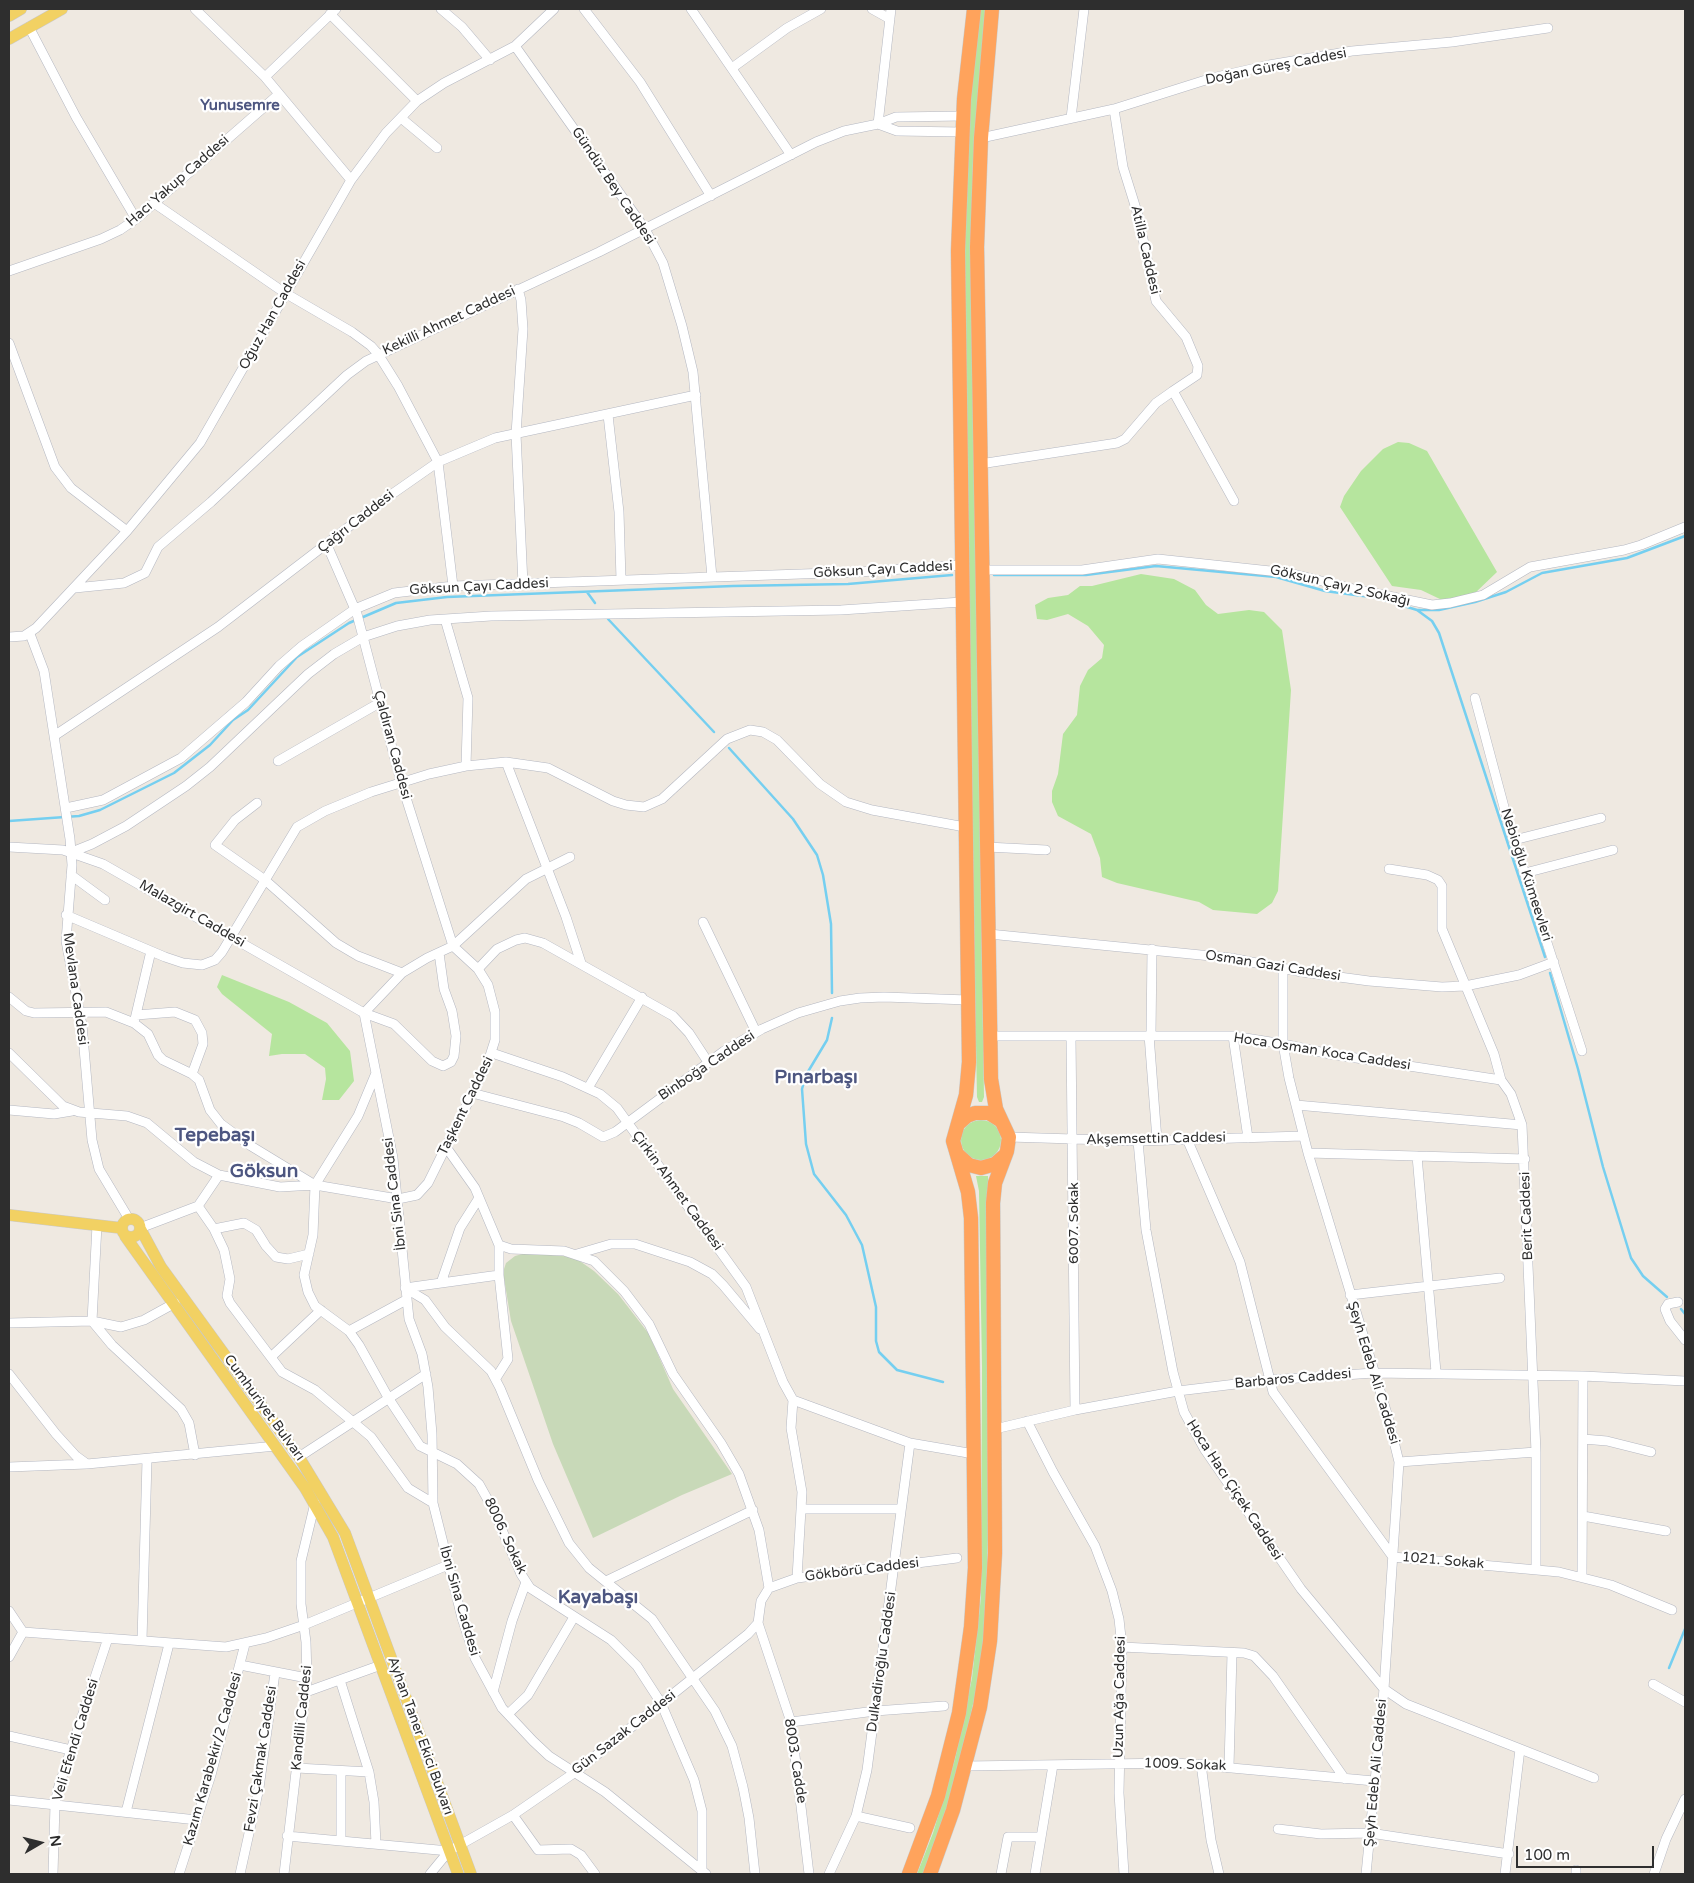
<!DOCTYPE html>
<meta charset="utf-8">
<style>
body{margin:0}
#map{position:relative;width:1694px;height:1883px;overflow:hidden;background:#efe9e1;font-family:"Varela Round",sans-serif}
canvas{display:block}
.frame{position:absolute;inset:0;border:10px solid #2e2e2e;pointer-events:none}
.north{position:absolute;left:15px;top:1818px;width:50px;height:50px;-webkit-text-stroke:4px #fff;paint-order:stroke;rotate:82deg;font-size:14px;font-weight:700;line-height:20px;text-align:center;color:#2e2e2e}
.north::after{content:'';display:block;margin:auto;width:18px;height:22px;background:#2e2e2e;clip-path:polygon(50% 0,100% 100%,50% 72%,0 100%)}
.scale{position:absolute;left:1516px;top:1846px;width:138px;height:22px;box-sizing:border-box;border:2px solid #2e2e2e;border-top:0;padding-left:6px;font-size:15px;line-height:18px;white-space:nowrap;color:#2e2e2e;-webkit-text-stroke:4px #fff;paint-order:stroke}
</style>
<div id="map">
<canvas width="1694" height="1883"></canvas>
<div class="frame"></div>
<div class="north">N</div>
<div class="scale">100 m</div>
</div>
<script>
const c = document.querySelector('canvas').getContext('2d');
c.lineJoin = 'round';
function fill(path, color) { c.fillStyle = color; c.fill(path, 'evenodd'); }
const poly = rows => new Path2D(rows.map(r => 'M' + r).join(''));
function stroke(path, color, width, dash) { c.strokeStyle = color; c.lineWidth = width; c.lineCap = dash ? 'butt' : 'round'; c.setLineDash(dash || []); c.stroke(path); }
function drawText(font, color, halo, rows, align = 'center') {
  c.font = font + ' "Varela Round",sans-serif'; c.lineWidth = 4.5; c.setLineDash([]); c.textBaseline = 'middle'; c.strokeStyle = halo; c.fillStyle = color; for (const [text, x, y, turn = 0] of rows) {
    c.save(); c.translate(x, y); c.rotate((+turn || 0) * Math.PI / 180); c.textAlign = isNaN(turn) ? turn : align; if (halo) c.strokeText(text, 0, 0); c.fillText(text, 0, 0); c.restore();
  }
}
const green = poly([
 [980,9,987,9,973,162,971,242,984,1097,982,1102,979,1102,977,1097,975,993,964,196,973,65],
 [1398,442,1409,443,1427,451,1497,572,1473,595,1442,600,1421,590,1392,586,1340,507,1344,496,1361,471,1383,449],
 [1141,574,1174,579,1195,590,1206,605,1218,614,1249,610,1264,612,1282,630,1291,690,1278,891,1272,903,1257,914,1213,910,1199,902,1117,883,1102,877,1100,858,1091,834,1058,816,1052,802,1052,791,1058,774,1063,734,1077,715,1080,686,1088,670,1102,658,1104,645,1088,626,1068,614,1047,620,1037,619,1035,605,1048,598,1068,595,1080,586,1092,586],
 [222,975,289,1002,327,1023,350,1051,354,1081,339,1100,322,1100,326,1079,325,1068,305,1054,282,1054,269,1056,272,1034,222,994,217,987],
 '961 1140a20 20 0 1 1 40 0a20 20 0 1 1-40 0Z',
 [976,1176,988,1176,988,1540,985,1626,978,1682,956,1780,924,1874,917,1874,933,1833,955,1759,972,1678,981,1597,982,1367,979,1191]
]);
const cemetery = poly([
 [526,1253,574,1257,594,1271,618,1294,649,1334,673,1389,732,1474,682,1495,593,1538,553,1444,511,1321,503,1272,506,1263,515,1256]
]);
const stream = poly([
 [994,575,1086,575,1156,566,1276,577,1325,591,1378,598,1417,610,1439,610,1475,602,1506,592,1542,573,1627,558,1685,536],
 [587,592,595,603],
 [1417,610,1432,621,1439,633,1545,957],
 [608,619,714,732],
 [729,748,793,819,817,855,823,875,831,924,832,993],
 [9,821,79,816,100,810,174,773,210,745,233,720,248,710,297,657,349,623,396,603,447,597,733,586,848,584,952,575],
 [1550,973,1578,1069,1603,1167,1631,1258,1643,1276,1667,1297],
 [832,1018,827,1040,806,1075,802,1089,806,1144,814,1174,846,1215,862,1245,876,1307,876,1341,879,1352,897,1370,943,1382],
 [1681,1309,1685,1314],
 [1669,1668,1685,1629]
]);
const minor = poly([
 [195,9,265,77,351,180],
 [441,9,462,27,490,60],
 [584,9,640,82,711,196],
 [691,9,791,155],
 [872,9,890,19],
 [330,14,417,101],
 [29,27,76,117,136,219],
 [515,46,645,229,663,263,682,326,693,372,712,577],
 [732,68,787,28,821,9],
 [265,77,336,9],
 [1114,109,1123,167,1138,215,1156,301,1186,337,1198,366,1197,375,1173,391,1234,501],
 [401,118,437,148],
 [1071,118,1084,9],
 [962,132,897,131,878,124,896,117,963,116],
 [981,138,1114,109,1212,78,1269,65,1352,51,1452,42,1548,28],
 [154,203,285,293,352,332,371,346,378,354,398,386,438,462,453,586],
 [9,271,101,239,120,230,136,219,279,94],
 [518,289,521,300,523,329,516,434,523,584],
 [9,343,55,467,71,488,127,531],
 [608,415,619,512,621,580],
 [980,464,1117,443,1125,439,1156,403,1173,391],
 [982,570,1082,570,1158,559,1289,573,1354,589,1432,605,1450,603,1483,595,1530,567,1624,550,1641,545,1685,527],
 [75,588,124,583,145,573,158,547,211,502,347,375,366,361,599,252,816,142,844,131,878,124,891,9],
 [445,619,468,698,466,766],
 [30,634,44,671,70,839,72,865,66,941,82,1025,92,1140,99,1169,129,1219],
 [9,637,24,636,36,628,127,531,200,443,351,180,386,133,417,101,444,83,515,46,554,9],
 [1475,698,1508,822,1582,1051],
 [54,736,218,627,385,499,438,462,495,438,696,395],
 [278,761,381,702],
 [506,762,566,917,581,963],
 [257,803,235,820,215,845,265,880,336,943,358,956,402,973],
 [66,808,103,800,181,758,246,702,279,666,302,646,355,609,394,593,453,586,859,572,961,565],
 [1514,840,1601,818],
 [9,847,63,850,103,864,364,1013,394,1024,432,1061,443,1066,451,1062,454,1056,456,1036,452,1011,444,989,439,953],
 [987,847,1046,850],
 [72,852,92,844,126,826,186,786,210,767,308,674,334,654,363,637,397,626,430,620,491,616,841,610,962,602],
 [1389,869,1427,875,1438,880,1442,886,1442,929,1494,1054,1501,1080,1511,1094,1522,1125,1536,1452,1536,1569],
 [1525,873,1613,850],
 [71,875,105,900],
 [66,915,165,957,183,963,202,965,215,960,222,952,297,827,325,811,371,792,429,774,466,766,506,762,548,768,613,801,626,805,644,807,662,799,727,739,750,730,763,732,777,740,820,784,846,802,872,810,965,827],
 [703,922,756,1032],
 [989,934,1231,958,1302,972,1369,981,1442,987,1465,986,1519,975,1554,962],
 [478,969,497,949,516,940,525,938,543,943,673,1016,689,1033,708,1062],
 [1283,969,1283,1044,1289,1078,1308,1153,1388,1417,1399,1462,1384,1689,1366,1874],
 [9,997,26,1011,34,1013,106,1012,134,1023,148,1034,158,1055,163,1060,192,1074,199,1080,210,1110,221,1124,251,1146,315,1185],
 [364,1013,393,1158,409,1319,422,1354,428,1387,432,1434,433,1503,462,1618,475,1658,502,1708,533,1741,549,1756,605,1792,706,1874],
 [364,1013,402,973,427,958,453,946,526,879,570,857],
 [136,1015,175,1012,195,1020,202,1033,203,1044,192,1074],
 [135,1019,151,951],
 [1149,1035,1157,1140],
 [1151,1035,1152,949],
 [991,1036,1233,1036,1283,1044,1330,1054,1501,1080],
 [1233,1036,1248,1138],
 [1071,1037,1075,1410],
 [9,1053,63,1106,79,1112,127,1116,147,1123,194,1162,219,1175,280,1187,315,1185,398,1199,417,1195,428,1183,488,1062,495,1040,495,1012,488,985,478,969,453,946,401,782,357,614,327,545],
 [492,1053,563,1077,600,1094,617,1108,746,1287,783,1382,793,1400],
 [376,1073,358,1116,315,1185,313,1235,304,1275,308,1292,315,1306,349,1331,359,1345,389,1399,420,1446,457,1464,479,1484,493,1509,521,1574,530,1588,611,1640,637,1666,661,1703,694,1780,702,1811,702,1871],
 [588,1088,642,997],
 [472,1093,564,1117,579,1123,603,1137,615,1132,724,1051,762,1029,798,1013,840,1001,860,998,884,997,968,1000],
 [1296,1105,1522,1125],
 [9,1110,54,1114,72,1111],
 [1009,1137,1138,1141,1303,1136],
 [1187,1139,1240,1262,1273,1392,1393,1557,1559,1572,1611,1585,1672,1610],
 [1138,1141,1146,1230,1173,1372,1184,1412,1205,1450,1301,1589,1384,1689,1406,1704,1594,1778],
 [446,1147,475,1188,499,1245,511,1249,564,1251,594,1261,624,1291,649,1324,673,1374,721,1443,739,1474,759,1530,769,1588],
 [1308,1153,1525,1159],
 [1417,1156,1436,1372],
 [219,1175,198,1206,214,1229,224,1250,230,1279,227,1296,230,1303,282,1372,315,1390,371,1437,408,1488,433,1503],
 [97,1225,92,1321,112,1345,181,1409,189,1423,195,1455],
 [140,1228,198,1206],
 [214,1229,244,1223,256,1230,266,1246,276,1257,288,1259,309,1254],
 [499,1245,499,1275,405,1288,425,1300,445,1327,491,1371,500,1388,538,1480,569,1543,589,1568,652,1619,715,1711,732,1746,743,1787,749,1818,755,1874],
 [577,1254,611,1244,635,1244,690,1262,712,1274,723,1285,760,1329],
 [441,1283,460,1228,479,1198],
 [1350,1295,1500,1278],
 [1678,1302,1668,1304,1665,1309,1670,1321,1685,1340],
 [9,1323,92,1321,121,1327,144,1320,175,1303],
 [349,1331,406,1300],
 [271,1357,321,1310],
 [9,1374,56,1434,76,1456,87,1464,276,1446],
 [496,1378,508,1359,499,1275],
 [793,1400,910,1443,974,1454],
 [793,1400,791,1428,802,1492,797,1578],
 [1027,1421,1053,1472,1095,1546,1112,1591,1119,1619,1122,1647,1119,1793,1124,1874],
 [995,1429,1075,1410,1178,1391,1269,1380,1374,1373,1583,1376,1685,1381],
 [1583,1439,1607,1441,1651,1452],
 [299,1457,426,1374],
 [1399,1462,1536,1452],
 [9,1467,87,1464],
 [801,1509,901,1509],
 [1583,1516,1666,1531],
 [1582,1577,1583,1376],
 [606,1581,753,1510],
 [9,1611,23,1632,226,1647,266,1638,304,1625,448,1565],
 [758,1623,791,1722,809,1874],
 [142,1640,147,1460],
 [1122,1647,1244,1653,1254,1656,1273,1676,1345,1779],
 [9,1657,23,1632],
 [240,1665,307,1678],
 [340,1680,369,1772,374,1802,376,1844],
 [1653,1684,1685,1702],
 [306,1692,381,1665],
 [493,1692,512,1621,526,1582],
 [508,1714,528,1695,574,1617],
 [791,1722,875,1711,944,1706],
 [9,1736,71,1750],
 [1201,1764,1211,1840,1219,1874],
 [966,1766,1177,1763,1374,1781],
 [1229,1767,1232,1653],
 [297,1768,369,1772],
 [341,1771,341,1841],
 [9,1800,197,1820],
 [126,1812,169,1644],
 [513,1815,538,1850,571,1849,581,1855,595,1874],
 [856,1816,910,1828],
 [1278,1829,1321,1834,1370,1833,1509,1854],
 [287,1836,449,1851],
 [53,1874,55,1804,58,1789,108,1638],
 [179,1874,211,1775,245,1644],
 [240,1874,259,1788,275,1673],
 [284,1874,307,1678,306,1642,301,1604,301,1561,315,1503],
 [430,1874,449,1851,513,1815,574,1773,748,1634,758,1623,761,1601,769,1588,797,1578,957,1558],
 [829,1874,856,1816,867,1770,910,1443],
 [1001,1874,1008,1837,1041,1837],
 [1035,1874,1053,1765],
 [1505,1874,1520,1749],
 [1576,1874,1576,1870],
 [1654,1874,1666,1839,1685,1799]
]);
const major = poly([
 [9,16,21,9],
 [9,39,62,9],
 [9,1215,121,1228],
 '122 1228a9 9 0 1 1 18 0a9 9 0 1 1-18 0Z',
 [140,1228,161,1267,299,1457,345,1533,471,1874],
 [125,1236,305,1488,333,1537,458,1874]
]);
const highway = poly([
 [958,1124,967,1116,975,1113,989,1113,1000,1120],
 [958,1155,969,1165,981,1168,995,1164,1003,1157],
 [909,1874,938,1796,959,1713,971,1627,975,1568,971,1218,968,1192,953,1141,966,1095,969,1062,958,251,964,99,974,9],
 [930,1874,953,1810,980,1707,990,1641,995,1553,993,1203,995,1183,1007,1151,1009,1137,996,1109,991,1079,977,247,981,138,992,9]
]);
const streetNames = [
 ["Doğan Güreş Caddesi",1276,67,-11],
 ["Hacı Yakup Caddesi",178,181,-41],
 ["Gündüz Bey Caddesi",613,186,56],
 ["Atilla Caddesi",1145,250,77],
 ["Oğuz Han Caddesi",273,315,-61],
 ["Kekilli Ahmet Caddesi",449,321,-25],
 ["Çağrı Caddesi",356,522,-38],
 ["Göksun Çayı Caddesi",883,570,-3],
 ["Göksun Çayı 2 Sokağı",1340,586,13],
 ["Göksun Çayı Caddesi",479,587,-3],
 ["Çaldıran Caddesi",392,745,75],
 ["Nebioğlu Kümeevleri",1526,875,72],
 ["Malazgirt Caddesi",192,914,30],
 ["Osman Gazi Caddesi",1273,966,9],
 ["Mevlana Caddesi",75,989,82],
 ["Hoca Osman Koca Caddesi",1322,1052,9],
 ["Binboğa Caddesi",707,1066,-34],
 ["Taşkent Caddesi",466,1106,-64],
 ["Akşemsettin Caddesi",1156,1139,-1],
 ["Çirkin Ahmet Caddesi",677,1191,54],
 ["İbni Sina Caddesi",395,1194,-97],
 ["Berit Caddesi",1527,1216,-92],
 ["6007. Sokak",1074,1223,-90],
 ["Şeyh Edeb Ali Caddesi",1373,1373,73],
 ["Barbaros Caddesi",1293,1379,-5],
 ["Cumhuriyet Bulvarı",264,1408,54],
 ["Hoca Hacı Çiçek Caddesi",1234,1490,57],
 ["8006. Sokak",505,1536,65],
 ["1021. Sokak",1443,1561,5],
 ["Gökbörü Caddesi",862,1570,-7],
 ["İbni Sina Caddesi",459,1601,74],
 ["Dulkadiroğlu Caddesi",882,1662,-82],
 ["Uzun Ağa Caddesi",1120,1697,-89],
 ["Kandilli Caddesi",302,1718,-84],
 ["Gün Sazak Caddesi",624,1733,-38],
 ["Ayhan Taner Ekici Bulvarı",420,1736,70],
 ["Veli Efendi Caddesi",76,1740,-73],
 ["Kazım Karabekir/2 Caddesi",213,1759,-74],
 ["Fevzi Çakmak Caddesi",261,1759,-81],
 ["8003. Cadde",795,1761,81],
 ["1009. Sokak",1185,1765,2],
 ["Şeyh Edeb Ali Caddesi",1376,1773,-85]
];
const neighbourhoodNames = [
 ["Yunusemre",240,106]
];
const districtNames = [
 ["Pınarbaşı",816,1078],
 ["Tepebaşı",215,1136],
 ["Göksun",264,1172],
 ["Kayabaşı",598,1598]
];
fill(green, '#b6e59e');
fill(cemetery, '#c8d9b8');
stroke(stream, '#75cff0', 2.5);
stroke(minor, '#b4b7c1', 10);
stroke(major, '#c9c9c9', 12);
stroke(highway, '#c9c9c9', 15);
stroke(minor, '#fff', 9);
stroke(major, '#f2d163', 11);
stroke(highway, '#ffa35c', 14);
drawText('14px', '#2e2e2e', '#fff', streetNames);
drawText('bold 15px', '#4d5680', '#fff', neighbourhoodNames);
drawText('bold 19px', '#4d5680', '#fff', districtNames);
</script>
